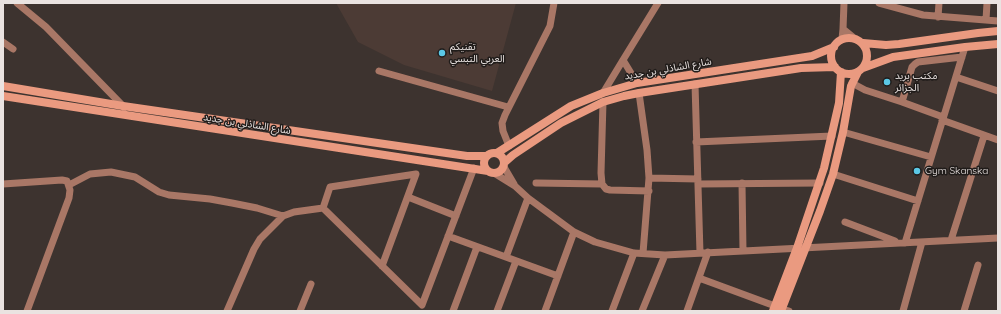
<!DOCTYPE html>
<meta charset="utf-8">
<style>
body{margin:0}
#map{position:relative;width:1001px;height:314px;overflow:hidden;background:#3d332f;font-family:Quicksand,sans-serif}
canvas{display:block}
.frame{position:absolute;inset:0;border:4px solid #eae3e1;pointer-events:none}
</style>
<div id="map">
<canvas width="1001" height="314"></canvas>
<div class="frame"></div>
</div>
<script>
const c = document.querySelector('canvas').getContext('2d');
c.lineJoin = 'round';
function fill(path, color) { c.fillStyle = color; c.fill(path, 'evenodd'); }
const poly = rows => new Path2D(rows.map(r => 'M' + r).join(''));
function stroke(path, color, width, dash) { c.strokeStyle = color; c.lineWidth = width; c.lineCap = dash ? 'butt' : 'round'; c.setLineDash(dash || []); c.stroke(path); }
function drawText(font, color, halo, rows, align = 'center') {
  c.font = font + ' Quicksand,"Noto Sans Arabic",sans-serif'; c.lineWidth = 3; c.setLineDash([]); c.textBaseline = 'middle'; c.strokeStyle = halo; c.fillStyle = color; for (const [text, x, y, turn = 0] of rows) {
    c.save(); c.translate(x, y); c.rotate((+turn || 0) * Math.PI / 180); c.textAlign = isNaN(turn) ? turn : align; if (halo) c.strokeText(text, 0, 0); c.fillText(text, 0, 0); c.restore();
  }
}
const built = poly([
 [336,3,516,3,492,91,404,65,358,42]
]);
const minor = poly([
 [17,3,46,27,123,106,124,108],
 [879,3,923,15,998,21],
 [938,17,939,3],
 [986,20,987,3],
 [843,29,844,3],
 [842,39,843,29,854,38],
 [3,42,13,49],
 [623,60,658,3],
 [379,71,508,107],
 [956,77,998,91],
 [852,83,865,90,902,102,943,117],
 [695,84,700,253],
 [603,93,623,60,637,83],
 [639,93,647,150,649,178,643,253],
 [603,102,601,173,602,184,606,189,610,190,649,191],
 [902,102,912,67,915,64,918,62,962,57],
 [942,120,998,140],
 [843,132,931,157],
 [696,142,832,136],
 [509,146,503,131,502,123,505,115,550,26,554,3],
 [504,167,514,184],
 [494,173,515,186,528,198,574,232,595,242,634,253,665,255,998,238],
 [833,174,918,201],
 [649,178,698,179],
 [536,183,602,184],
 [742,183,743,251],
 [3,184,62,180,67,181,70,190,69,198,27,311],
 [698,184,820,183],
 [69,185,90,174,111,172,135,177,159,192,169,195,210,199,232,203,257,208,283,216],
 [408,197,456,216],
 [323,208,422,305,474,168],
 [323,208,330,187,416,174,382,266],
 [845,222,895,241],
 [448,236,558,276],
 [951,240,984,136],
 [905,243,965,47],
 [506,257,528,198],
 [699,278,775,306],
 [782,309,789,311],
 [227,311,254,249,260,239,283,216,294,212,323,208],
 [300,311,311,284],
 [453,311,477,247],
 [497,311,516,261],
 [545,311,574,232],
 [612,311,634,253],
 [642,311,665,255],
 [687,311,708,252],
 [903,311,922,242],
 [964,311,978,265]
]);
const secondary = poly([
 '831 56a18 18 0 1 1 36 0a18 18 0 1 1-36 0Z',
 [863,43,886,45,899,44,978,33,998,31],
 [863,68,893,57,965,47,998,44],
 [3,86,123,106,467,156,487,156],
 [3,96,488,171],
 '484 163a10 10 0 1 1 20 0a10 10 0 1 1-20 0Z',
 [497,153,571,106,603,93,637,83,812,56,834,47],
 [505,162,513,155,561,123,603,102,624,96,639,93,801,68,835,67],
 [773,311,797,248,824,168,839,103,841,72],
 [781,311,820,211,833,174,843,132,851,86,858,72]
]);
const markers = [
 [442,53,4,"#5bc8e6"],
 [887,82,4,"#5bc8e6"],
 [917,171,4,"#5bc8e6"]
];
const poiNames = [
 ["تقنيكم",450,47],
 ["العربي التبسي",450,59],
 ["مكتب بريد",895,76],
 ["الجزائر",895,88],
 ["Gym Skanska",925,171]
];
const streetNames = [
 ["شارع الشاذلي بن جديد",668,69,-10],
 ["شارع الشاذلي بن جديد",247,124,9]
];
fill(built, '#4c3b35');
stroke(minor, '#a97766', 7);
stroke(secondary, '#ea9a80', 8);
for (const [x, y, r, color] of markers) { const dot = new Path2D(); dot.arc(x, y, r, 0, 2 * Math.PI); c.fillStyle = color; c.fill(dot); stroke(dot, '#201c1a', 1.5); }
drawText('10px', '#eae3e1', '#201c1a', poiNames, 'left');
drawText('10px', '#eae3e1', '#201c1a', streetNames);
</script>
